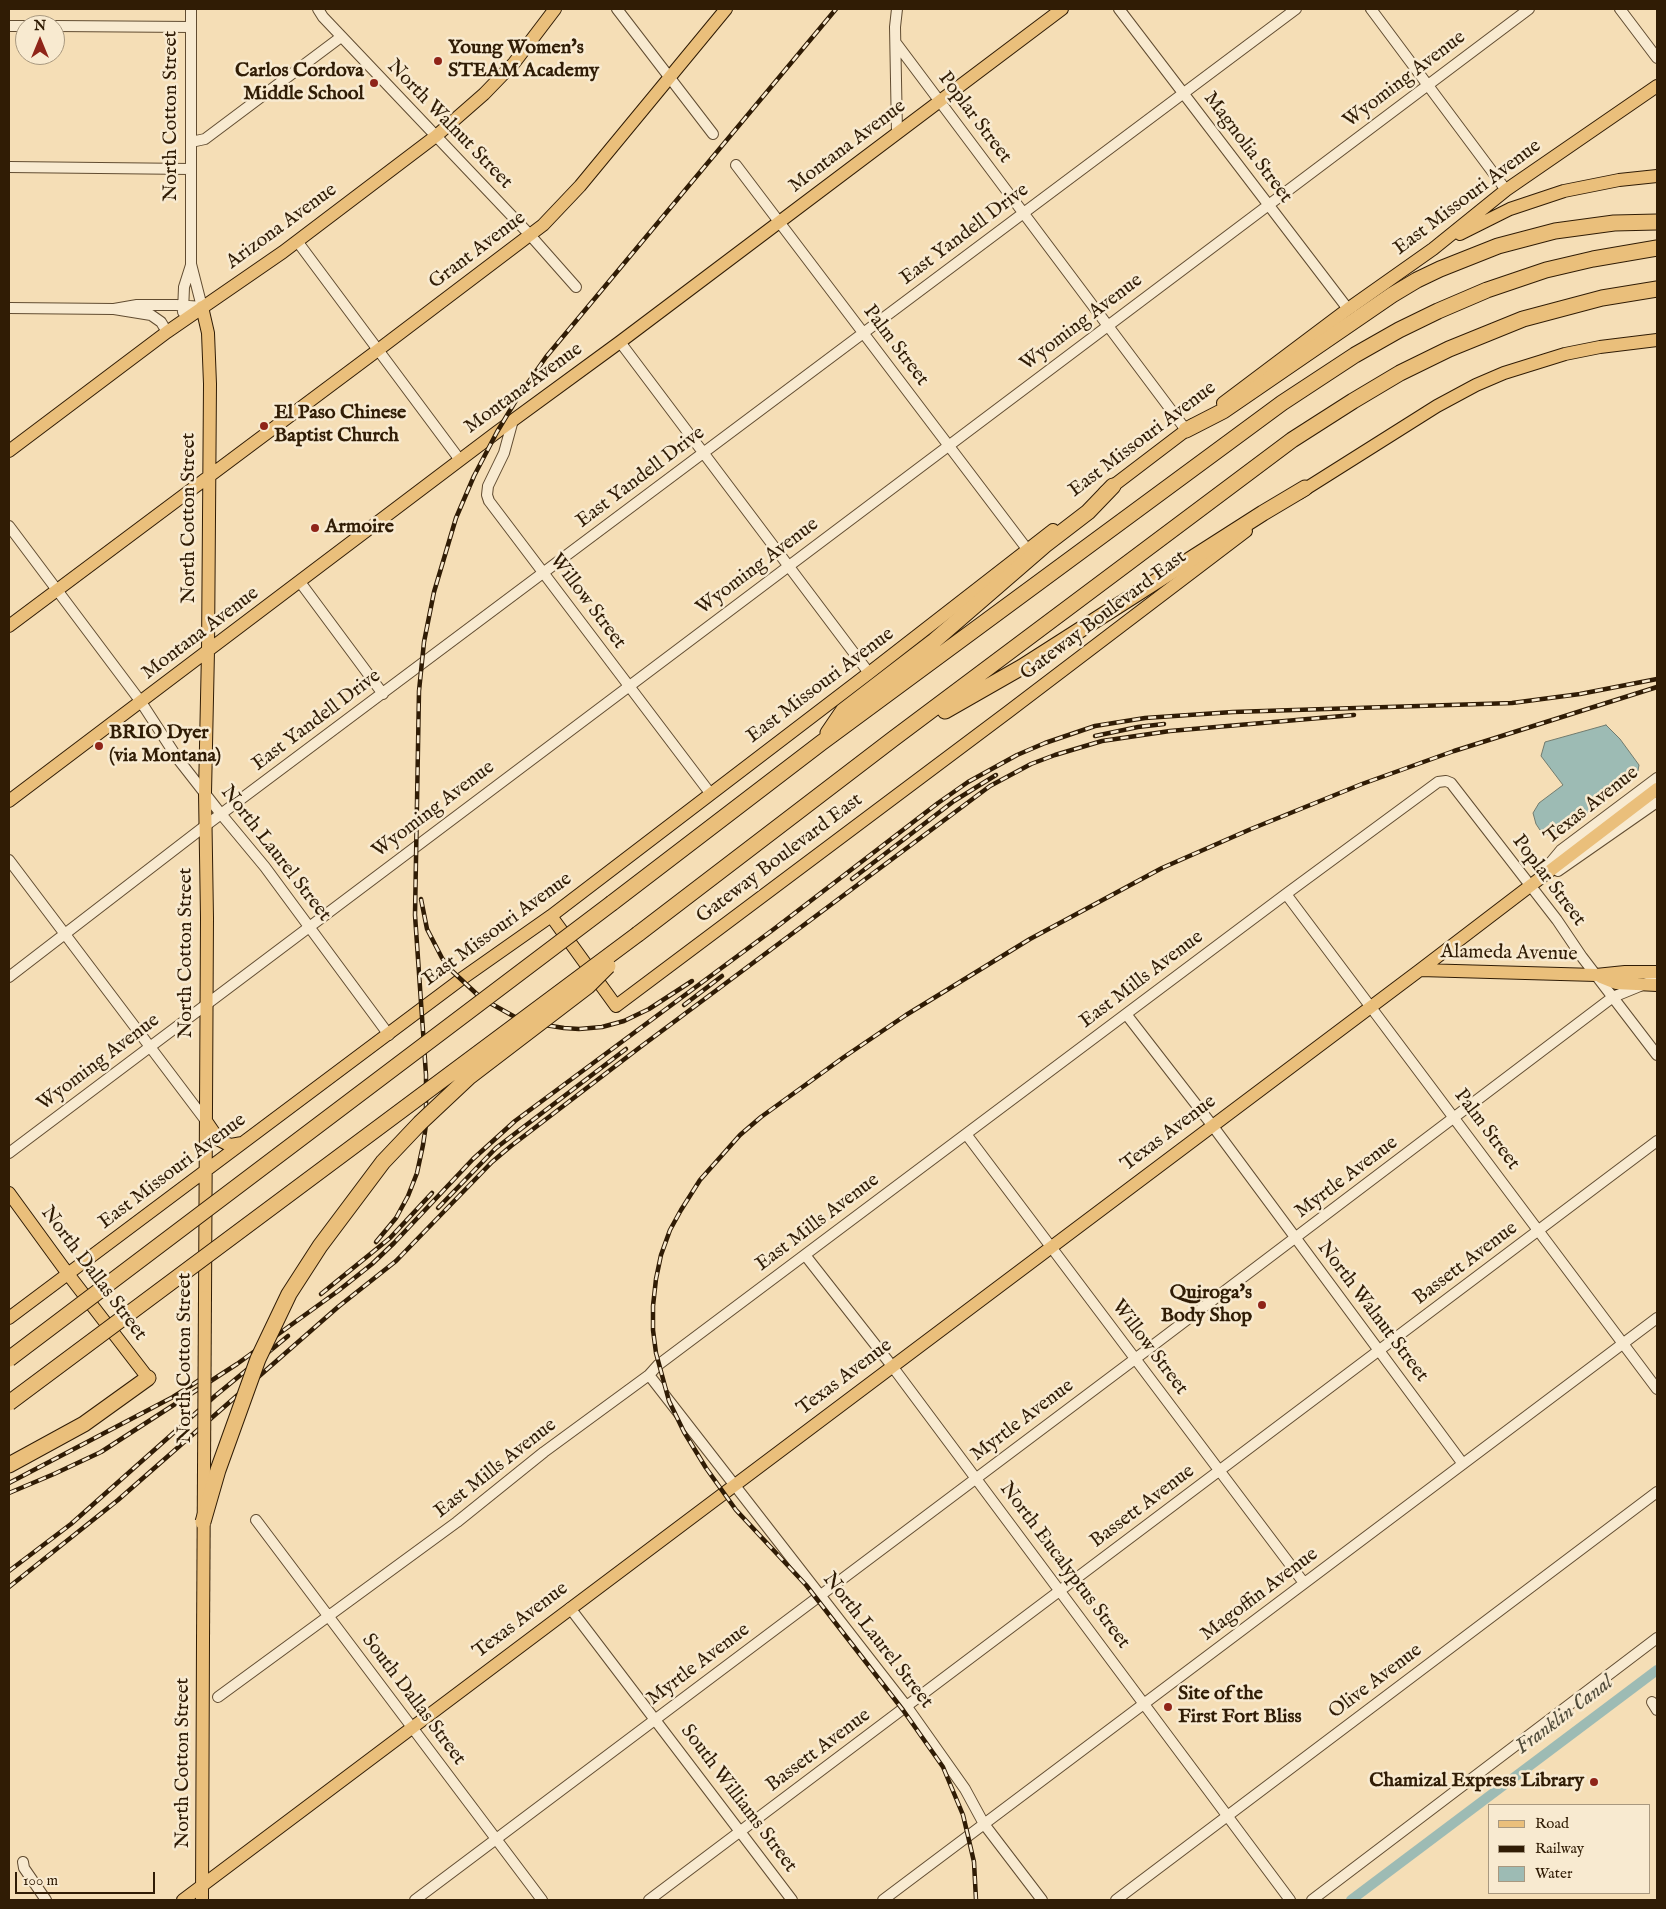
<!DOCTYPE html>
<style>
body{margin:0}
#map{position:relative;width:1666px;height:1909px;overflow:hidden;background:#f5deb6;font-family:"IM FELL English",serif}
canvas{display:block}
.frame{position:absolute;inset:0;border:10px solid #301c05;pointer-events:none}
.legend{position:absolute;left:1488px;top:1804px;width:162px;height:90px;box-sizing:border-box;background:#f8ead0;border:1px solid #a8987f;margin:0;padding:6px 9px;list-style:none;font-size:15px;color:#301c05}
.legend li{display:flex;align-items:center;gap:10px;height:25px}
.legend b{width:25px;border:1px solid #a8987f}
.north{position:absolute;left:15px;top:15px;width:50px;height:50px;box-sizing:border-box;background:#f8ead0;border:1px solid #a8987f;border-radius:50%;rotate:0deg;font-size:14px;font-weight:700;line-height:20px;text-align:center;color:#301c05}
.north::after{content:'';display:block;margin:auto;width:18px;height:22px;background:#8f2418;clip-path:polygon(50% 0,100% 100%,50% 72%,0 100%)}
.scale{position:absolute;left:15px;top:1872px;width:140px;height:22px;box-sizing:border-box;border:2px solid #301c05;border-top:0;padding-left:6px;font-size:15px;line-height:18px;white-space:nowrap;color:#301c05;-webkit-text-stroke:4px #f8ead0;paint-order:stroke}
</style>
<div id="map">
<canvas width="1666" height="1909"></canvas>
<div class="frame"></div>
<ul class="legend">
<li><b style="height:6px;background:#eabf7b"></b>Road</li>
<li><b style="height:6px;background:#301c05"></b>Railway</li>
<li><b style="height:14px;background:#9dbbb4"></b>Water</li>
</ul>
<div class="north">N</div>
<div class="scale">100 m</div>
</div>
<script>
const c = document.querySelector('canvas').getContext('2d');
c.lineJoin = 'round';
function fill(path, color) { c.fillStyle = color; c.fill(path, 'evenodd'); }
const poly = rows => new Path2D(rows.map(r => 'M' + r).join(''));
function stroke(path, color, width, dash) { c.strokeStyle = color; c.lineWidth = width; c.lineCap = dash ? 'butt' : 'round'; c.setLineDash(dash || []); c.stroke(path); }
function drawText(font, color, halo, rows, align = 'center') {
  c.font = font + ' "IM FELL English",serif'; c.lineWidth = 5; c.setLineDash([]); c.textBaseline = 'middle'; c.strokeStyle = halo; c.fillStyle = color; for (const [text, x, y, turn = 0] of rows) {
    c.save(); c.translate(x, y); c.rotate((+turn || 0) * Math.PI / 180); c.textAlign = isNaN(turn) ? turn : align; if (halo) c.strokeText(text, 0, 0); c.fillText(text, 0, 0); c.restore();
  }
}
const water = poly([
 [1606,725,1620,739,1639,765,1637,776,1561,833,1550,836,1540,830,1536,824,1533,813,1539,803,1563,785,1541,756,1545,742,1606,725]
]);
const canal = poly([
 [1351,1900,1657,1670]
]);
const minor = poly([
 [318,9,323,17,530,235,576,287],
 [617,9,713,134],
 [897,9,895,27,897,133],
 [1119,9,1348,309],
 [1371,9,1506,190],
 [1620,9,1657,58],
 [9,26,25,26],
 [55,26,191,27],
 [896,43,1186,430],
 [191,142,205,139,341,37],
 [736,165,1027,549],
 [9,167,191,169],
 [297,241,460,460],
 [9,308,114,309,151,315,161,322,167,332],
 [114,309,137,305,176,305,202,307,191,264,191,9],
 [183,312,184,287,191,265],
 [620,342,869,673],
 [513,420,504,453,488,486,487,495,489,501,710,793],
 [9,526,141,702,178,759,221,814,265,867,389,1035],
 [300,582,383,694],
 [9,860,206,1121],
 [1558,871,1657,802],
 [1541,874,1561,850,1657,778],
 [1286,894,1657,1389],
 [9,977,205,826,1296,9],
 [1126,1014,1212,1125,1463,1464],
 [966,1134,1304,1583],
 [9,1153,1529,9],
 [805,1255,892,1366,1290,1900],
 [649,1375,907,1707,965,1789,984,1824,1042,1900],
 [256,1520,542,1900],
 [570,1608,792,1900],
 [218,1697,457,1522,544,1452,649,1375,658,1365,1286,894,1438,782,1446,781,1451,783,1557,920,1582,957,1657,1055],
 [1652,1702,1657,1710],
 [23,1862,24,1868,46,1900],
 [415,1900,1135,1359,1613,997,1657,979],
 [649,1900,1657,1141],
 [883,1900,1657,1318],
 [1116,1900,1657,1492],
 [1312,1900,1657,1638]
]);
const major = poly([
 [1460,234,1510,209,1564,191,1619,180,1657,176],
 [202,307,208,333,210,384,208,651,205,793,207,918,205,1297],
 [1223,403,1348,309,1433,249,1506,190,1657,86],
 [9,451,167,332,283,252,436,136,484,94,514,63,555,9],
 [1105,492,1193,425],
 [1299,493,1437,406,1476,385,1504,373,1565,354,1600,347,1657,340],
 [9,626,378,350,543,225,580,186,726,9],
 [9,801,497,432,620,342,1062,9],
 [551,916,616,1006,1008,712,1246,531],
 [1420,970,1596,975,1625,972,1657,972],
 [1601,977,1616,983,1657,985],
 [206,1121,219,1140,225,1143,231,1145,242,1143],
 [9,1193,68,1274,148,1378],
 [9,1318,460,980,551,916,869,673,1053,530],
 [183,1900,1420,970,1657,789],
 [202,1900,203,1640]
]);
const highway = poly([
 [1186,430,1223,411,1392,295,1417,280,1440,269,1498,246,1555,231,1614,223,1657,222],
 [945,711,1022,667,1263,513,1305,488],
 [828,733,843,711,934,641,1045,545,1088,512,1113,486],
 [612,903,821,743,1282,403,1355,355,1399,330,1438,311,1487,290,1546,270,1593,259,1657,248],
 [638,934,893,739,1292,440,1353,401,1400,373,1449,349,1523,319,1602,298,1657,289],
 [9,1465,84,1424,148,1378]
]);
const rail = poly([
 [1095,736,1138,727,1164,724],
 [852,879,954,801,996,775],
 [421,899,427,929,442,958,451,970,481,998,515,1017,545,1025,564,1028,579,1029,602,1027,624,1021,649,1009,692,981],
 [684,1005,722,976],
 [438,1208,496,1148,626,1049],
 [376,1242,396,1218,408,1196,417,1173,423,1145,426,1125,426,1075,415,915,419,691,424,642,434,592,456,518,474,476,497,432,518,397,546,357,836,9],
 [321,1294,390,1238,432,1193],
 [9,1483,173,1397,209,1374],
 [9,1493,54,1474,101,1452,237,1364,338,1291,372,1264,394,1243,473,1159,515,1121,774,929,938,803,968,782,1017,755,1045,743,1095,726,1145,718,1233,712,1512,703,1580,694,1657,679],
 [9,1571,71,1524,215,1396,288,1336],
 [9,1587,118,1500,338,1307,396,1261,492,1162,511,1146,639,1048,990,786,1031,764,1055,755,1102,741,1170,731,1354,715],
 [976,1900,974,1862,968,1836,963,1815,943,1767,903,1710,806,1585,736,1510,706,1468,684,1432,669,1401,656,1353,653,1330,653,1306,656,1279,661,1255,670,1230,681,1210,700,1180,740,1135,761,1117,844,1057,906,1015,1030,939,1097,903,1162,868,1251,829,1362,784,1454,751,1657,687]
]);
const majorBridge = poly([
 [203,1640,205,1297]
]);
const highwayBridge = poly([
 [9,1359,612,903],
 [9,1403,638,934],
 [203,1522,218,1470,258,1359,289,1294,320,1246,383,1162,420,1123,469,1077,588,986,608,966]
]);
const markers = [
 [438,61,5,"#8f2418"],
 [374,83,5,"#8f2418"],
 [264,426,5,"#8f2418"],
 [315,528,5,"#8f2418"],
 [99,746,5,"#8f2418"],
 [1262,1305,5,"#8f2418"],
 [1168,1707,5,"#8f2418"],
 [1594,1782,5,"#8f2418"]
];
const poiNames = [
 ["Young Women's",448,49],
 ["STEAM Academy",448,72],
 ["Carlos Cordova",364,72,"right"],
 ["Middle School",364,95,"right"],
 ["El Paso Chinese",274,414],
 ["Baptist Church",274,437],
 ["Armoire",325,528],
 ["BRIO Dyer",109,734],
 ["(via Montana)",109,757],
 ["Quiroga's",1252,1294,"right"],
 ["Body Shop",1252,1317,"right"],
 ["Site of the",1178,1695],
 ["First Fort Bliss",1178,1718],
 ["Chamizal Express Library",1584,1782,"right"]
];
const streetNames = [
 ["Wyoming Avenue",1405,80,-37],
 ["North Cotton Street",172,116,-90],
 ["Poplar Street",974,118,53],
 ["North Walnut Street",449,125,46],
 ["Montana Avenue",848,147,-37],
 ["Magnolia Street",1247,148,53],
 ["East Missouri Avenue",1468,198,-37],
 ["Arizona Avenue",282,227,-36],
 ["East Yandell Drive",965,235,-37],
 ["Grant Avenue",478,251,-37],
 ["Wyoming Avenue",1082,323,-37],
 ["Palm Street",895,346,53],
 ["Montana Avenue",524,389,-36],
 ["East Missouri Avenue",1143,440,-37],
 ["East Yandell Drive",641,478,-37],
 ["North Cotton Street",190,518,-90],
 ["Wyoming Avenue",758,567,-37],
 ["Willow Street",587,602,53],
 ["Gateway Boulevard East",1104,616,-37],
 ["Montana Avenue",201,634,-37],
 ["East Missouri Avenue",821,686,-37],
 ["East Yandell Drive",317,721,-37],
 ["Texas Avenue",1592,806,-38],
 ["Wyoming Avenue",434,810,-37],
 ["North Laurel Street",275,854,52],
 ["Gateway Boulevard East",780,859,-37],
 ["Poplar Street",1548,881,53],
 ["East Missouri Avenue",498,930,-36],
 ["North Cotton Street",187,953,-90],
 ["Alameda Avenue",1509,954,1],
 ["East Mills Avenue",1142,980,-37],
 ["Wyoming Avenue",99,1063,-37],
 ["Palm Street",1486,1130,53],
 ["Texas Avenue",1169,1134,-37],
 ["East Missouri Avenue",173,1172,-37],
 ["Myrtle Avenue",1347,1178,-37],
 ["East Mills Avenue",818,1223,-37],
 ["Bassett Avenue",1466,1264,-37],
 ["North Dallas Street",93,1274,53],
 ["North Walnut Street",1372,1312,53],
 ["Willow Street",1149,1348,53],
 ["North Cotton Street",186,1358,-90],
 ["Texas Avenue",845,1378,-37],
 ["Myrtle Avenue",1023,1421,-37],
 ["East Mills Avenue",496,1469,-38],
 ["Bassett Avenue",1143,1507,-37],
 ["North Eucalyptus Street",1064,1566,53],
 ["Magoffin Avenue",1260,1595,-37],
 ["Texas Avenue",521,1621,-37],
 ["North Laurel Street",877,1641,52],
 ["Myrtle Avenue",699,1665,-37],
 ["Olive Avenue",1376,1682,-37],
 ["South Dallas Street",413,1700,53],
 ["Bassett Avenue",819,1751,-37],
 ["North Cotton Street",184,1763,-90],
 ["South Williams Street",738,1799,53]
];
const waterNames = [
 ["Franklin Canal",1565,1716,-37]
];
fill(water, '#9dbbb4');
stroke(water, '#717b6e', 1);
stroke(canal, '#9dbbb4', 10);
stroke(minor, '#614c31', 12);
stroke(major, '#301c05', 14);
stroke(highway, '#301c05', 17);
stroke(minor, '#f8ead0', 10);
stroke(major, '#eabf7b', 12);
stroke(highway, '#eabf7b', 15);
stroke(rail, '#301c05', 4.5);
stroke(rail, '#f8ead0', 2.5, [8]);
stroke(majorBridge, '#301c05', 14, []);
stroke(highwayBridge, '#301c05', 17, []);
stroke(majorBridge, '#eabf7b', 12);
stroke(highwayBridge, '#eabf7b', 15);
for (const [x, y, r, color] of markers) { const dot = new Path2D(); dot.arc(x, y, r, 0, 2 * Math.PI); c.fillStyle = color; c.fill(dot); stroke(dot, '#f8ead0', 2); }
drawText('bold 20px', '#301c05', '#f8ead0', poiNames, 'left');
drawText('20px', '#301c05', '#f8ead0', streetNames);
drawText('italic 21px', '#514c3a', '#f8ead0', waterNames);
</script>
